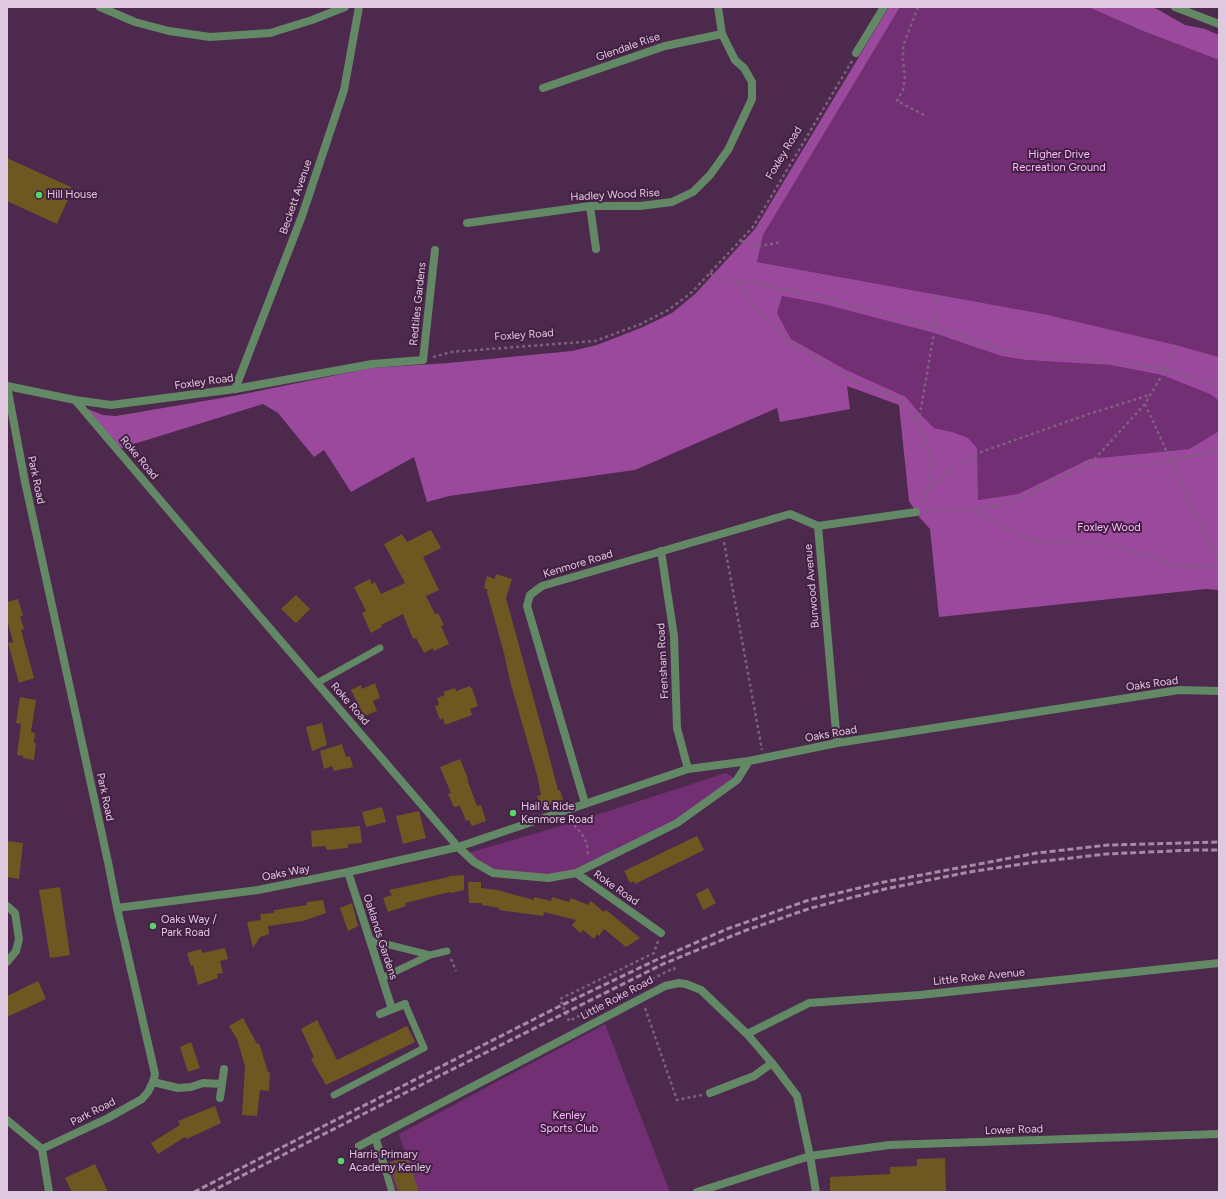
<!DOCTYPE html>
<style>
body{margin:0}
#map{position:relative;width:1226px;height:1199px;overflow:hidden;background:#4d294d;font-family:Figtree,sans-serif}
canvas{display:block}
.frame{position:absolute;inset:0;border:8px solid #e0c9df;pointer-events:none}
</style>
<div id="map">
<canvas width="1226" height="1199"></canvas>
<div class="frame"></div>
</div>
<script>
const c = document.querySelector('canvas').getContext('2d');
c.lineJoin = 'round';
function fill(path, color) { c.fillStyle = color; c.fill(path, 'evenodd'); }
const poly = rows => new Path2D(rows.map(r => 'M' + r).join(''));
function stroke(path, color, width, dash) { c.strokeStyle = color; c.lineWidth = width; c.lineCap = dash ? 'butt' : 'round'; c.setLineDash(dash || []); c.stroke(path); }
function drawText(font, color, halo, rows, align = 'center') {
  c.font = font + ' Figtree,sans-serif'; c.lineWidth = 4; c.setLineDash([]); c.textBaseline = 'middle'; c.strokeStyle = halo; c.fillStyle = color; for (const [text, x, y, turn = 0] of rows) {
    c.save(); c.translate(x, y); c.rotate((+turn || 0) * Math.PI / 180); c.textAlign = isNaN(turn) ? turn : align; if (halo) c.strokeText(text, 0, 0); c.fillText(text, 0, 0); c.restore();
  }
}
const green = poly([
 [900,7,1088,7,1143,31,1219,60,1219,357,1176,345,1044,314,757,262,763,235],
 [782,296,823,304,934,333,1001,356,1026,360,1110,365,1162,375,1211,394,1219,401,1219,431,1189,449,1089,459,1018,494,978,500,952,432,934,428,920,414,791,339,777,313],
 [726,773,737,780,677,823,576,873,548,878,493,873,465,854,574,822],
 [605,1024,670,1192,397,1192,387,1163,406,1156,399,1134]
]);
const forest = poly([
 [889,7,900,7,763,235,757,262,1044,314,1176,345,1219,357,1219,401,1210,394,1162,375,1110,365,1026,360,1001,356,934,333,823,304,782,296,777,313,791,339,846,370,906,397,920,414,934,428,952,432,968,438,977,448,978,500,1018,494,1089,459,1189,449,1219,431,1219,590,1206,589,939,617,930,529,920,518,909,501,899,405,847,386,850,409,780,422,777,408,635,470,449,496,427,502,414,457,351,492,324,450,314,457,278,413,263,404,121,448,85,408,103,415,116,416,239,395,371,368,449,363,572,351,597,345,643,327,672,313,695,294,755,229],
 [1088,7,1151,7,1157,9,1185,25,1205,29,1219,35,1219,60,1143,31]
]);
const building = poly([
 [7,158,73,188,57,224,7,201],
 [431,530,441,548,423,557,439,590,426,596,435,614,438,613,444,625,441,626,449,644,434,651,433,648,424,653,416,638,413,639,403,614,381,625,382,627,371,633,362,613,366,611,354,587,370,579,372,584,375,582,381,594,405,583,384,544,402,534,407,542],
 [497,574,512,579,506,598,547,748,558,790,560,790,563,800,541,807,537,796,541,795,537,775,510,681,504,653,487,592,488,590,484,588,487,576,494,579],
 [296,595,310,609,296,623,281,609],
 [18,599,23,616,20,616,24,629,21,630,34,678,19,683,8,643,13,642,7,619,7,602],
 [375,683,380,698,373,701,377,711,364,716,351,690,361,685,362,689],
 [470,686,471,688,472,688,478,706,470,709,472,715,445,725,443,718,440,720,435,706,439,705,437,698,445,695,443,692,455,688,456,691],
 [20,697,36,700,31,732,35,733,34,743,36,743,34,760,23,758,23,756,17,755,21,724,16,723],
 [322,723,327,745,312,751,306,727],
 [342,744,346,757,350,756,353,767,334,771,332,766,324,769,320,751],
 [460,759,468,779,467,779,477,806,481,805,486,821,472,826,469,820,466,821,460,806,454,807,448,794,451,793,440,767],
 [382,807,386,822,366,827,362,812],
 [419,811,426,838,403,844,396,816],
 [360,826,362,843,348,844,348,848,327,850,325,846,312,847,311,831],
 [697,836,704,850,635,884,634,881,630,883,624,871],
 [7,841,23,843,19,879,7,877],
 [464,875,464,890,451,893,450,892,405,903,406,906,388,912,383,898,392,895,389,890,449,877,449,876],
 [468,882,481,882,481,888,497,890,534,900,534,897,551,901,552,897,569,902,571,898,588,905,591,901,604,912,606,910,640,938,626,947,604,929,599,936,597,934,594,939,583,930,580,933,572,925,576,920,544,912,543,916,499,910,499,908,482,905,482,903,469,903],
 [60,887,70,955,50,958,39,890],
 [708,888,716,903,703,910,696,894],
 [323,900,326,913,303,921,268,926,269,934,260,937,253,948,247,922,261,920,260,914,274,913,274,910,307,905,307,902],
 [352,903,358,926,348,931,340,908],
 [225,948,228,959,220,961,223,973,217,974,218,978,198,985,193,965,191,966,187,953,201,949,202,953],
 [38,981,46,999,7,1017,7,996],
 [243,1018,257,1044,259,1043,268,1072,270,1073,269,1091,260,1090,257,1116,242,1115,245,1066,237,1039,229,1026],
 [317,1020,337,1060,407,1026,415,1042,326,1085,311,1059,314,1057,301,1029],
 [191,1042,200,1068,188,1072,180,1047],
 [215,1106,221,1123,187,1139,185,1137,158,1154,151,1143,180,1125,178,1121],
 [407,1157,419,1192,399,1192,389,1163],
 [945,1158,946,1192,830,1192,830,1177,890,1174,890,1167,917,1166,917,1159],
 [95,1164,108,1192,72,1192,65,1178]
]);
const path = poly([
 [918,7,903,46,903,61,905,78,903,90,897,101,924,115],
 [741,241,761,246,781,242],
 [710,273,713,275,736,280,823,297,934,326,1003,350,1028,354,1059,355,1111,361,1165,369,1219,386],
 [736,280,761,313,787,341,843,376,903,401,916,421,929,450,931,470,927,491,920,504],
 [433,357,451,352,595,341,641,324,668,310,679,302,692,292,753,227,852,61],
 [1145,404,1192,507,1219,561],
 [916,421,920,414,934,333,938,295],
 [1089,465,1123,466,1161,464,1190,456,1219,450],
 [927,491,948,471,978,453,1086,415,1149,395],
 [974,510,1019,499,1089,465,1145,404,1162,375,1176,345],
 [925,511,973,510,1014,533,1037,542,1070,541,1111,545,1149,555,1174,566,1219,567],
 [724,542,762,750],
 [573,819,575,826,583,836,587,844,588,856],
 [658,941,654,953,560,999,569,1021,674,968,676,973],
 [451,959,456,971],
 [645,1008,677,1100,702,1095]
]);
const service = poly([
 [317,683,380,648],
 [370,940,430,955],
 [382,978,430,955,447,951],
 [334,1095,424,1048,405,1004],
 [384,1165,392,1192]
]);
const minor = poly([
 [100,7,135,22,169,31,210,37,270,33,312,20,345,7],
 [1175,7,1219,24],
 [856,53,884,7],
 [543,88,665,46,722,34],
 [590,206,596,249],
 [467,223,590,206,640,206,672,202,693,192,710,175,728,150,752,99,752,82,744,68,735,60,722,34,718,7],
 [7,386,75,400,111,405,235,389,372,364,423,360,435,250],
 [235,389,302,216,344,90,359,7],
 [75,400,200,547,458,847,474,862,493,873,548,878,576,873,661,933],
 [661,551,674,636,677,728,688,769],
 [837,743,818,526,916,512],
 [585,803,527,606,530,595,542,586,790,514,818,526],
 [348,872,392,1009],
 [576,873,677,823,737,780,749,761],
 [7,906,15,913,19,939,16,951,7,962],
 [117,908,258,890,348,872,458,847,688,769,749,761,837,743,1179,690,1219,691],
 [380,1014,405,1004],
 [747,1034,809,1003,920,995,1219,963],
 [153,1082,178,1088,191,1087,203,1083,222,1084,220,1098],
 [222,1084,224,1069],
 [710,1093,754,1076,772,1063],
 [7,1120,42,1149],
 [375,1137,384,1165],
 [359,1146,665,986,679,983,686,984,701,990,747,1034,772,1063,797,1096,810,1156,816,1192],
 [697,1192,810,1156,889,1145,1219,1134]
]);
const tertiary = poly([
 [7,386,25,482,108,862,117,908,155,1074,153,1082,148,1092,142,1099,108,1118,42,1149,49,1192]
]);
const rail = poly([
 [194,1192,558,1007,656,960,727,929,809,900,884,882,1037,853,1108,845,1219,842],
 [210,1192,383,1104,663,964,744,931,811,908,885,889,969,872,1036,862,1106,854,1194,850,1219,850]
]);
const markers = [
 [39,195,4,"#5ad56e"],
 [513,813,4,"#5ad56e"],
 [153,926,4,"#5ad56e"],
 [341,1161,4,"#5ad56e"]
];
const streetNames = [
 ["Glendale Rise",628,47,-19],
 ["Foxley Road",784,153,-59],
 ["Hadley Wood Rise",615,195,-3],
 ["Beckett Avenue",296,197,-71],
 ["Redtiles Gardens",418,304,-84],
 ["Foxley Road",524,335,-4],
 ["Foxley Road",204,382,-8],
 ["Roke Road",139,458,50],
 ["Park Road",36,480,78],
 ["Kenmore Road",578,564,-17],
 ["Burwood Avenue",812,586,-95],
 ["Frensham Road",663,661,-93],
 ["Oaks Road",1152,684,-8],
 ["Roke Road",350,704,49],
 ["Oaks Road",831,734,-10],
 ["Park Road",105,797,78],
 ["Oaks Way",286,873,-11],
 ["Roke Road",616,888,35],
 ["Oaklands Gardens",380,937,72],
 ["Little Roke Avenue",979,977,-6],
 ["Little Roke Road",617,998,-28],
 ["Park Road",93,1112,-27],
 ["Lower Road",1014,1130,-2]
];
const parkNames = [
 ["Higher Drive",1059,155],
 ["Recreation Ground",1059,168],
 ["Foxley Wood",1109,528],
 ["Kenley",569,1116],
 ["Sports Club",569,1129]
];
const poiNames = [
 ["Hill House",47,195],
 ["Hail & Ride",521,807],
 ["Kenmore Road",521,820],
 ["Oaks Way /",161,920],
 ["Park Road",161,933],
 ["Harris Primary",349,1155],
 ["Academy Kenley",349,1168]
];
fill(green, '#722f73');
fill(forest, '#9a499c');
fill(building, '#6d5822');
stroke(path, '#7f5f7e', 2.5, [3, 3]);
stroke(service, '#628865', 7);
stroke(minor, '#628865', 8);
stroke(tertiary, '#628865', 8);
stroke(rail, '#a78ba6', 3, [6, 3]);
for (const [x, y, r, color] of markers) { const dot = new Path2D(); dot.arc(x, y, r, 0, 2 * Math.PI); c.fillStyle = color; c.fill(dot); stroke(dot, '#421f43', 1.5); }
drawText('11px', '#e0c9df', '#421f43', streetNames);
drawText('11px', '#ffbffe', '#421f43', parkNames);
drawText('11px', '#e0c9df', '#421f43', poiNames, 'left');
</script>
